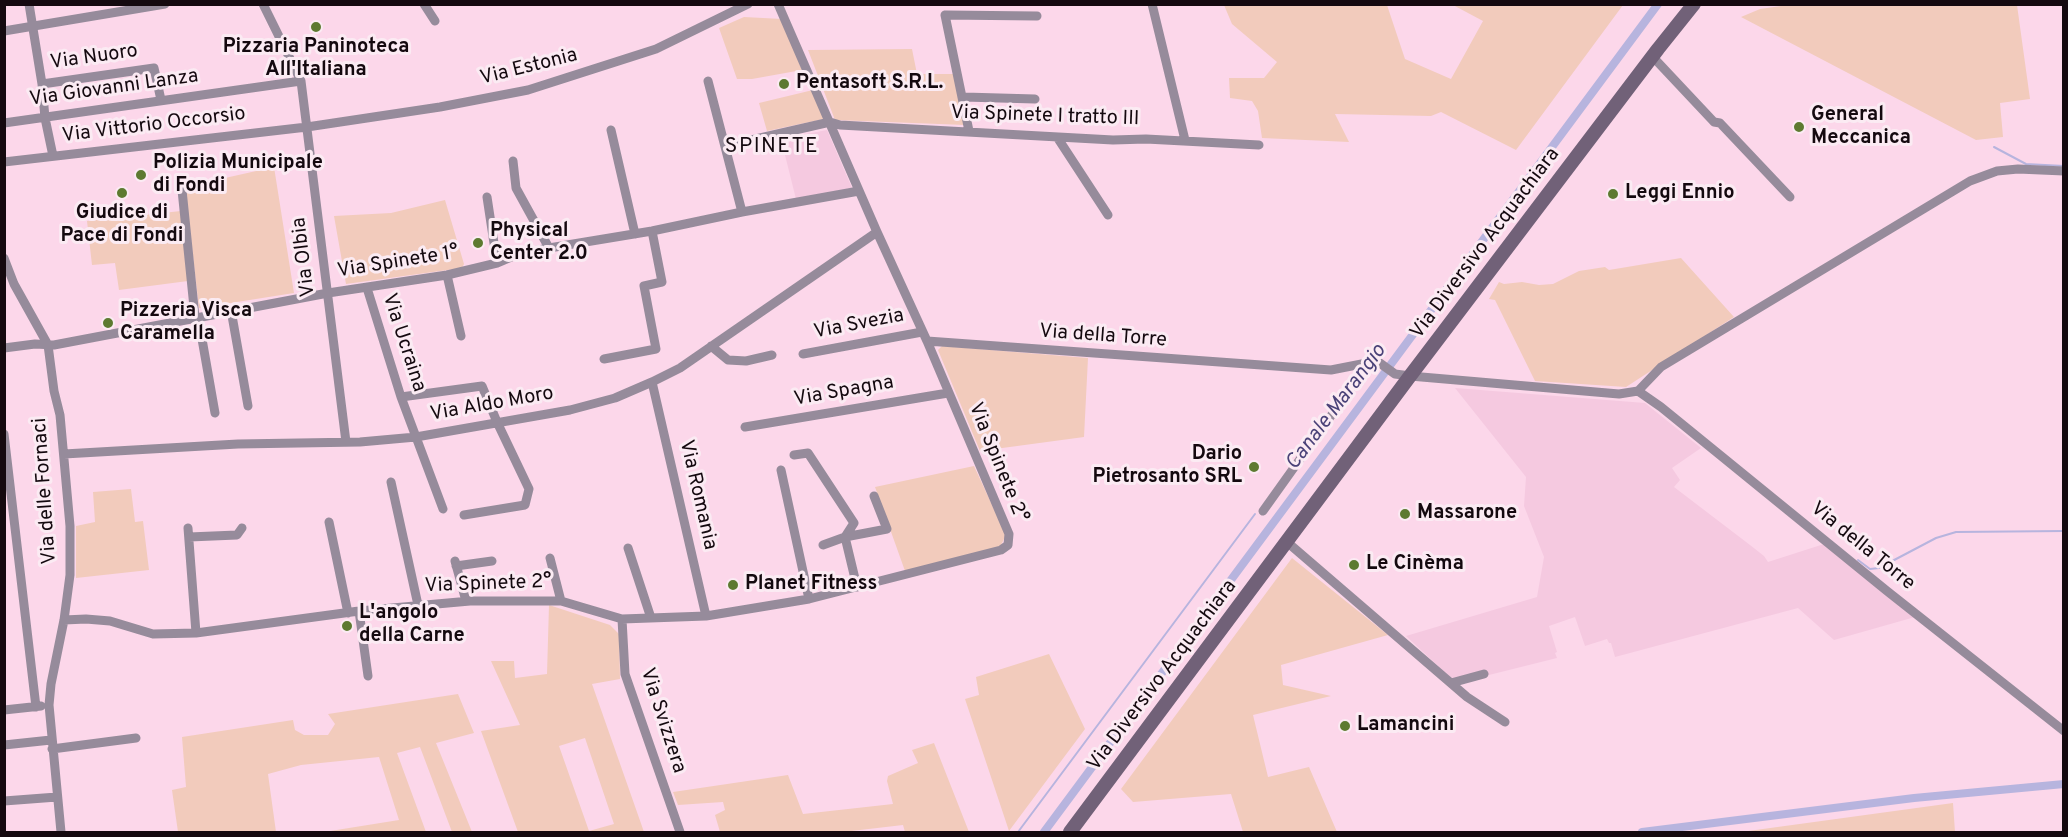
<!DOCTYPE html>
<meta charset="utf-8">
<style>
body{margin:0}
#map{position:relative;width:2068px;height:837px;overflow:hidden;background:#fcd7ea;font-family:Overpass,sans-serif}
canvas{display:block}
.frame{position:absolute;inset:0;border:6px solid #14090f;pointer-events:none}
</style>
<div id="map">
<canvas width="2068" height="837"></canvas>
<div class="frame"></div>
</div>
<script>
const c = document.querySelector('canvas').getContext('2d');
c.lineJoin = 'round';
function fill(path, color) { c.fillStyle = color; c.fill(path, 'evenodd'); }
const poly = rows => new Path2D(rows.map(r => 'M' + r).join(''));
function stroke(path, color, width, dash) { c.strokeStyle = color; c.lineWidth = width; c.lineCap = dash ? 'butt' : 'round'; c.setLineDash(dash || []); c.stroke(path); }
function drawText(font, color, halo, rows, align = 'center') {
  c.font = font + ' Overpass,sans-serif'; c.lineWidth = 6; c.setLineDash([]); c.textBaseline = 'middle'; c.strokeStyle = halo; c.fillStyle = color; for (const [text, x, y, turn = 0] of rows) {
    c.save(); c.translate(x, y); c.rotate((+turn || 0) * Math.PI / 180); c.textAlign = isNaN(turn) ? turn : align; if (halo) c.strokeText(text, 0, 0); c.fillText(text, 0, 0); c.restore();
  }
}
const built = poly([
 [827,130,852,188,796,199,781,139],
 [1455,388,1645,403,1701,448,1672,468,1680,480,1674,487,1750,545,1764,556,1768,562,1824,544,1915,617,1834,640,1798,608,1615,657,1611,643,1609,643,1607,639,1585,646,1575,617,1549,626,1557,652,1555,653,1557,658,1485,676,1453,680,1406,636,1537,597,1544,557,1524,506,1526,477]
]);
const green = poly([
 [1224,5,1387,5,1405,59,1451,79,1483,21,1453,5,1623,5,1516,150,1441,112,1431,116,1335,114,1349,142,1262,138,1258,111,1252,101,1230,98,1229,78,1264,78,1277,62,1232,24],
 [1788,5,2017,5,2030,99,2000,103,2003,137,1976,140,1741,17,1760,9],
 [744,17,782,19,802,70,752,79,737,79,719,28],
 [912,49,917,74,954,74,965,125,835,120,808,50],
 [813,90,824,119,767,131,759,103],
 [274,167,294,293,199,308,185,187],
 [445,200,464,264,462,268,346,284,334,216,391,213],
 [181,211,188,281,119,290,115,263,92,265,87,221],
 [1681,258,1734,317,1626,387,1535,381,1495,300,1489,299,1499,282,1504,284,1522,282,1539,285,1553,284,1579,271,1605,267,1609,270],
 [942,346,1088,358,1084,437,980,451,938,350],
 [974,466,1006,535,1000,547,905,571,875,487],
 [131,489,135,522,143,521,149,570,76,578,76,526,95,522,93,492],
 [1292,558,1388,635,1281,665,1283,685,1331,696,1253,715,1268,777,1309,767,1337,832,1243,832,1231,794,1133,802,1121,789],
 [549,605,610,625,619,634,620,679,592,684,644,832,518,832,481,731,520,725,491,661,514,661,515,678,547,674],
 [585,738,614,824,589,831,559,746],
 [1049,654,1085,729,1009,831,965,699,979,695,976,677],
 [458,694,474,733,436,743,472,832,452,832,420,747,397,753,426,832,324,832,399,820,379,757,301,765,268,774,276,832,178,832,172,790,186,787,182,737,293,720,295,730,304,735,328,735,335,724,328,714],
 [934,743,969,832,905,832,903,825,843,832,720,832,715,815,725,810,723,802,678,805,673,792,788,775,803,814,893,804,887,781,888,776,918,763,912,750],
 [1953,803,1955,832,1741,832]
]);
const stream = poly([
 [1994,147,2026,164,2064,166],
 [1858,560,1870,569,1879,568,1936,538,1956,532,2064,531],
 [1018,832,1255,514]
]);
const canal = poly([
 [1044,832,1658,4],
 [1642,832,1914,798,2064,784]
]);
const minor = poly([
 [29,4,42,84,45,118,53,156],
 [263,4,301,81,346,442],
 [424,4,435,21],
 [1152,4,1185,140],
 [4,31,165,4],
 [1652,56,1714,122,1720,123,1790,197],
 [708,81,742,212],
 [42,84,154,68,161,100],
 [964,97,1035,99],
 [4,123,301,81],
 [611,130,635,234],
 [969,131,945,15,1037,16],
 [1057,137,1108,215],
 [725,146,830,122,840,125,1113,140,1146,139,1259,145],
 [513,161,516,188,549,248],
 [4,162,307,127,440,107,528,90,656,49,748,4],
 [182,190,195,317,199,322,215,413],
 [487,197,497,263],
 [4,258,14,284,48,345,54,391,60,415,70,526,70,575,64,620,51,684,49,705,61,832],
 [447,275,461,336],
 [367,288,401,397,443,509],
 [231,310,248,406],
 [927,341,1331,370,1377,361,1395,374,1410,376,1619,394,1638,391,1661,407,1887,591,2064,731],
 [711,346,728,360,746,361,772,355],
 [4,348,35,344,54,345,328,293,447,275,497,263,518,254,549,248,652,231,742,212,859,191],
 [803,354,922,332],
 [604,359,656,349,644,286,662,282,652,231],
 [652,382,706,616],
 [1638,391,1661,367,1970,181,1997,171,2018,169,2064,171],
 [401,397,482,386,497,422,529,489,525,505,464,515],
 [745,427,948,393],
 [4,434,36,707],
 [64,454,238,444,360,442,416,437,570,410,615,398,652,382,680,368,877,232],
 [794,455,808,453,854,523,845,537,823,545],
 [781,470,809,599],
 [391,482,418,605],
 [1263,511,1368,364],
 [329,522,348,613],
 [188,528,196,633],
 [189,537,237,535,242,528],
 [1287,542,1467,697,1505,722],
 [628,548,651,618],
 [550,558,561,601],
 [455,561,466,601],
 [456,566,492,561],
 [857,587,845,537,887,529,874,496],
 [359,611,368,676],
 [622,619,625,674,680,832],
 [64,620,86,619,110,621,153,634,196,633,359,611,470,601,561,601,622,619,706,616,809,599,1001,550,1008,545,1009,534,927,341,877,232,778,4],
 [1451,683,1484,674],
 [4,710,41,706],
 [4,745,51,740],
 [52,749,136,738],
 [4,801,57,797]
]);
const secondary = poly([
 [1070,832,1410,376,1658,49,1694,4]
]);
const markers = [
 [316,27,6,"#5d7a30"],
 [784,84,6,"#5d7a30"],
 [1799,127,6,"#5d7a30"],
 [141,175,6,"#5d7a30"],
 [122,193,6,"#5d7a30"],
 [1613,194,6,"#5d7a30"],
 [478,243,6,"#5d7a30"],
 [108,323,6,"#5d7a30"],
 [1254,467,6,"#5d7a30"],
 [1405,514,6,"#5d7a30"],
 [1354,565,6,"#5d7a30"],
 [733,585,6,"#5d7a30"],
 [347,626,6,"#5d7a30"],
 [1345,726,6,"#5d7a30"]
];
const poiNames = [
 ["Pizzaria Paninoteca",316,48,"center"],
 ["All'Italiana",316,71,"center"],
 ["Pentasoft S.R.L.",796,84],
 ["General",1811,116],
 ["Meccanica",1811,139],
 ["Polizia Municipale",153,164],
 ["di Fondi",153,187],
 ["Leggi Ennio",1625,194],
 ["Giudice di",122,214,"center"],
 ["Pace di Fondi",122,237,"center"],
 ["Physical",490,232],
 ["Center 2.0",490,255],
 ["Pizzeria Visca",120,312],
 ["Caramella",120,335],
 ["Dario",1242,455,"right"],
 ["Pietrosanto SRL",1242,478,"right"],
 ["Massarone",1417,514],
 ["Le Cinèma",1366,565],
 ["Planet Fitness",745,585],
 ["L'angolo",359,614],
 ["della Carne",359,637],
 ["Lamancini",1357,726]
];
const streetNames = [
 ["Via Nuoro",94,58,-8],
 ["Via Estonia",529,68,-14],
 ["Via Giovanni Lanza",114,89,-8],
 ["Via Spinete I tratto III",1045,117,2],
 ["Via Vittorio Occorsio",154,126,-7],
 ["Via Diversivo Acquachiara",1486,244,-53],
 ["Via Olbia",305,257,-97],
 ["Via Spinete 1°",398,263,-9],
 ["Via Svezia",859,325,-11],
 ["Via della Torre",1103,337,4],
 ["Via Ucraina",403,343,72],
 ["Via Spagna",844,392,-10],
 ["Via Aldo Moro",492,405,-10],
 ["Via Spinete 2°",997,463,68],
 ["Via delle Fornaci",46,491,-94],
 ["Via Romania",697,495,77],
 ["Via della Torre",1862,547,39],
 ["Via Spinete 2°",488,585,-2],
 ["Via Diversivo Acquachiara",1163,676,-53],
 ["Via Svizzera",662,721,72]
];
const neighbourhoodNames = [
 ["SPINETE",772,148]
];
const waterNames = [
 ["Canale Marangio",1337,408,-53]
];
fill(built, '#f5c9e0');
fill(green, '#f2cbbc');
stroke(stream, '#b7b4de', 2);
stroke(canal, '#b7b4de', 8);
stroke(minor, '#968b9b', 9);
stroke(secondary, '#716178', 14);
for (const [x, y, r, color] of markers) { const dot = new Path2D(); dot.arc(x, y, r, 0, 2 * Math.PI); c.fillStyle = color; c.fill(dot); stroke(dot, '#fbebf3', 2); }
drawText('bold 20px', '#14090f', '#fbebf3', poiNames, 'left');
drawText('20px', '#14090f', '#fbebf3', streetNames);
c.letterSpacing = '1.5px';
drawText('21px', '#14090f', '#fbebf3', neighbourhoodNames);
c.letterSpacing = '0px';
drawText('italic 21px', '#4a4278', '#fbebf3', waterNames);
</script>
